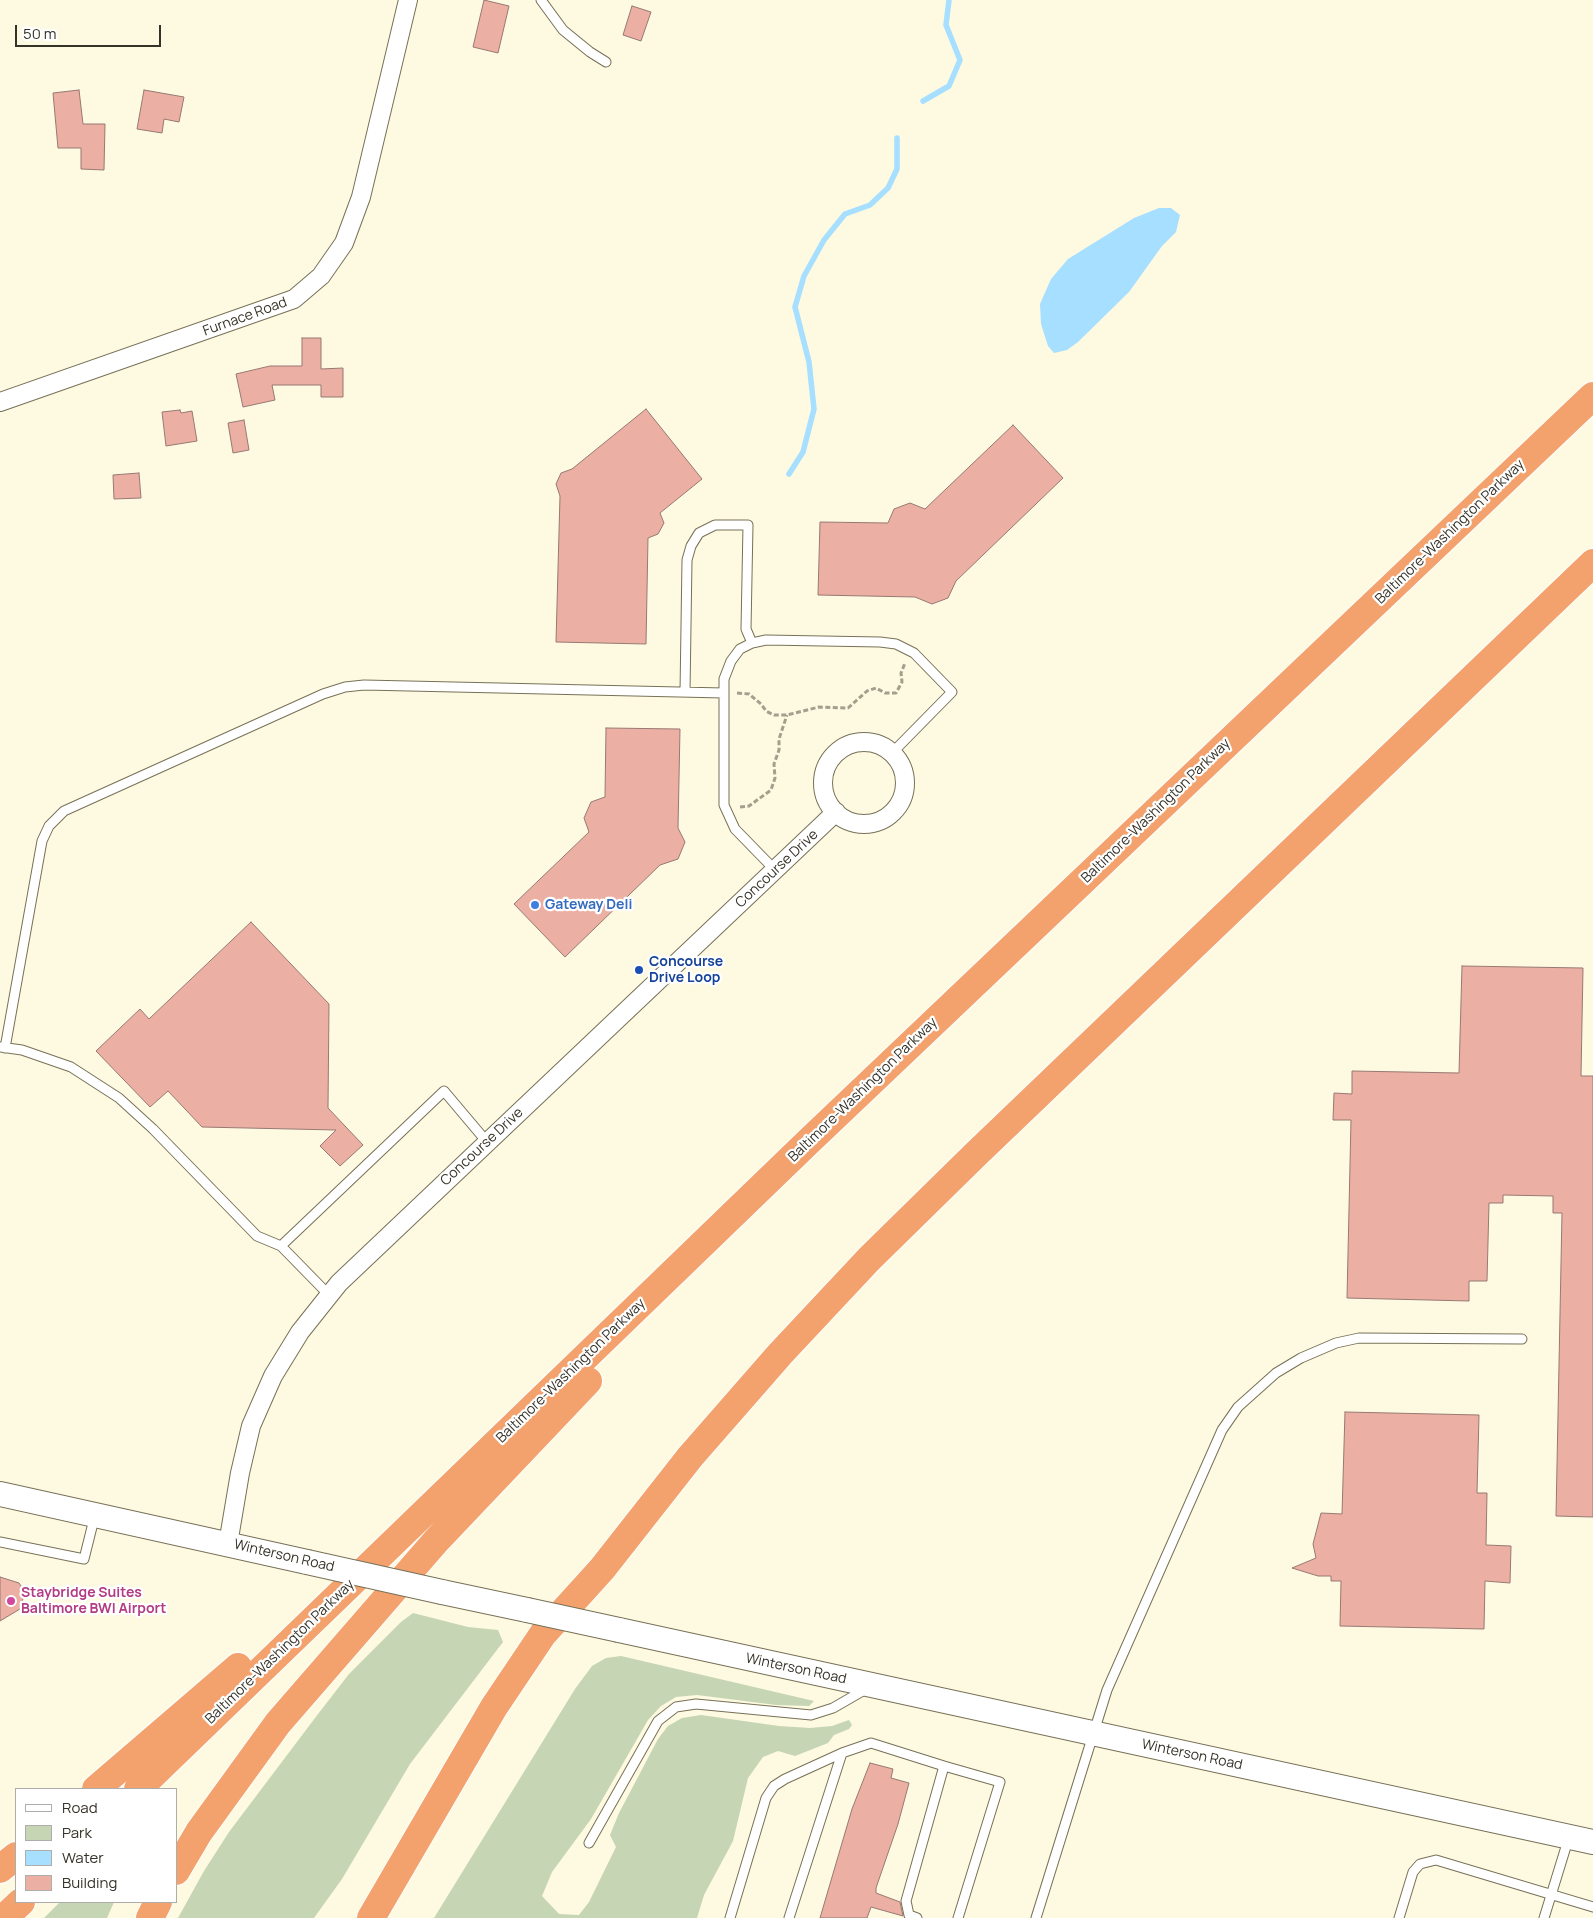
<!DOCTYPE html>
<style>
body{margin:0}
#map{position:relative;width:1593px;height:1918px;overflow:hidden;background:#fef9e1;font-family:Manrope,sans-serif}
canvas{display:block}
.legend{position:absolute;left:15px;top:1788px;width:162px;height:115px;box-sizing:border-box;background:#fff;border:1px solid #aeada9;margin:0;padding:6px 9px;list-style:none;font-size:15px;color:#353227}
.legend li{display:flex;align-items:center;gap:10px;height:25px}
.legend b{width:25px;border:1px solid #aeada9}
.scale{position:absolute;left:15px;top:25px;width:146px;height:22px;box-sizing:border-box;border:2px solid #353227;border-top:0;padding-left:6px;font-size:15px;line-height:18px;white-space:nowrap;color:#353227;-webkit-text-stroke:4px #fff;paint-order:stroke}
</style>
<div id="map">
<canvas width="1593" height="1918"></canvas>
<ul class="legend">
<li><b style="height:6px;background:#fff"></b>Road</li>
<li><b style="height:14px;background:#c6d5b4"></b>Park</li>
<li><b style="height:14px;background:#a6dfff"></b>Water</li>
<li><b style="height:14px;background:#ecafa3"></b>Building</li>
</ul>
<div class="scale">50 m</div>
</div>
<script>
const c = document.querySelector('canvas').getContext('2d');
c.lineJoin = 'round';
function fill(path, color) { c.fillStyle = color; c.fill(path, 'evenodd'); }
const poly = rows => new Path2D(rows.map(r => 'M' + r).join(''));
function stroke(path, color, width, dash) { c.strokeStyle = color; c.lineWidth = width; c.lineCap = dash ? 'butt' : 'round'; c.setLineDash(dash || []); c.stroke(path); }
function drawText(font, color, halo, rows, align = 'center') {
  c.font = font + ' Manrope,sans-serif'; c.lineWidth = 4.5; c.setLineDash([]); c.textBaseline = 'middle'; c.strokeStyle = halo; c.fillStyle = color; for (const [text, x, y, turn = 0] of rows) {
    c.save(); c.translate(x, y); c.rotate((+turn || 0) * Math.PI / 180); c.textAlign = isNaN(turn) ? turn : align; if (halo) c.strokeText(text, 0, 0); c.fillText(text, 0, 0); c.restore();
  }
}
const green = poly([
 [413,1613,468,1627,498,1630,503,1642,410,1764,342,1879,314,1918,178,1918,204,1871,229,1832,315,1718,349,1674,401,1622],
 [621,1656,814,1701,809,1706,776,1705,697,1695,676,1697,661,1706,648,1720,591,1819,552,1872,542,1896,559,1914,579,1915,589,1902,616,1847,610,1835,619,1813,658,1739,668,1726,682,1718,701,1715,779,1726,810,1728,832,1726,849,1720,852,1725,849,1729,834,1735,828,1743,795,1756,778,1751,763,1757,748,1778,733,1841,704,1895,697,1918,434,1918,575,1689,592,1666,606,1658],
 [60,1902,114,1902,107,1918,44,1918]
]);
const water = poly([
 [1159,208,1171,208,1180,215,1176,232,1162,246,1129,292,1078,342,1067,350,1054,353,1048,346,1041,324,1040,304,1051,279,1068,259,1134,218]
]);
const stream = poly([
 [923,101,949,86,960,60,946,25,949,0],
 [789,474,803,452,814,409,809,362,795,307,804,276,824,240,845,214,870,205,888,188,897,169,897,138]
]);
const building = poly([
 [484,0,509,6,498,53,473,47,484,0],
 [632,6,651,12,641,41,623,35,632,6],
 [79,90,83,124,105,124,104,170,81,169,81,148,58,148,53,93,79,90],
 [144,90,184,97,179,122,164,119,162,133,137,129,144,90],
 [302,338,321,338,321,369,343,368,343,397,321,397,321,385,272,385,275,400,243,407,236,374,270,366,302,366,302,338],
 [646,409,702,479,660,513,664,523,658,534,648,538,646,644,556,642,560,496,556,484,561,473,572,469,646,409],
 [180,410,181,413,192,411,197,441,166,446,162,412,180,410],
 [244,420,249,450,233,453,228,423,244,420],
 [1013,425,1063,478,956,581,948,598,932,604,915,597,818,595,820,522,888,523,894,509,910,503,925,509,1013,425],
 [139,473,141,498,114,499,113,475,139,473],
 [606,728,680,729,678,828,685,842,678,859,660,865,565,957,514,904,589,832,584,818,591,802,605,797,606,728],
 [251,922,329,1004,328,1108,363,1145,340,1166,320,1146,336,1130,202,1127,168,1091,150,1107,96,1051,140,1009,149,1019,251,922],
 [1462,966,1583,968,1581,1076,1593,1076,1593,1517,1556,1516,1562,1213,1553,1213,1553,1196,1503,1195,1503,1203,1489,1203,1487,1281,1469,1281,1469,1301,1347,1298,1351,1120,1333,1120,1334,1093,1352,1094,1352,1071,1459,1073,1462,966],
 [1345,1412,1479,1415,1477,1493,1487,1493,1486,1545,1511,1546,1510,1583,1485,1581,1484,1629,1340,1626,1341,1581,1331,1581,1331,1576,1318,1576,1292,1568,1316,1558,1313,1544,1321,1513,1342,1514,1345,1412],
 [0,1577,19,1583,25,1592,20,1609,0,1621,0,1577],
 [870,1763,893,1769,891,1778,909,1783,898,1824,876,1888,876,1893,900,1902,903,1916,871,1907,867,1918,820,1918,852,1809,870,1763]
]);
const path = poly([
 [737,693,749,694,761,704,766,711,774,715,787,715,819,707,848,708,867,691,876,688,885,693,896,693,902,682,901,673,905,663],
 [740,807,749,806,771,790,775,778,774,764,779,750,779,739,787,715]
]);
const lane = poly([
 [541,0,563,30,590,52,606,62],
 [685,692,687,560,691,546,699,533,715,525,748,525,746,629,752,643],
 [775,870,735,829,724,805,724,679,731,661,740,649,752,643,766,640,880,642,896,644,914,653,952,692,892,753],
 [0,1047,22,1050,71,1067,119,1098,153,1129,257,1236,281,1246],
 [5,1048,42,841,49,826,64,811,323,694,345,687,364,685,724,693],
 [329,1295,281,1246,444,1091,487,1142],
 [0,1542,84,1559,95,1515],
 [944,1766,1000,1782,958,1918],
 [589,1843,658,1721,676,1707,696,1704,811,1715,833,1708,866,1689],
 [730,1918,766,1798,774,1786,785,1779,842,1753],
 [789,1918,842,1753,871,1743,944,1766,906,1901,909,1915,917,1918],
 [1036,1918,1107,1690,1222,1430,1238,1407,1276,1373,1301,1358,1336,1343,1359,1338,1522,1339],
 [1399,1918,1413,1872,1420,1864,1436,1860,1593,1907],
 [1544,1918,1569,1837]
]);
const street = poly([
 [0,402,294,299,321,276,344,243,361,197,408,0],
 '823 783a41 41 0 1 1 82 0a41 41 0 1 1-82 0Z',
 [228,1544,240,1473,251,1426,273,1376,300,1332,339,1283,836,812]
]);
const secondary = poly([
 [0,1494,307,1562],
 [442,1592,527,1610],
 [619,1630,1593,1842]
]);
const highway = poly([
 [96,1789,238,1667],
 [138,1789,808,1142,1593,396],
 [0,1869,16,1856],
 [176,1871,199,1832,278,1723,436,1541,588,1381],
 [4,1918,21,1902],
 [150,1918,158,1902],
 [371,1918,494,1707,543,1634,602,1569,690,1457,780,1354,869,1259,976,1154,1593,563]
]);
const secondaryBridge = poly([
 [307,1562,442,1592],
 [527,1610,619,1630]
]);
const markers = [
 [535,905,5,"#3f7fe0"],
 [639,970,5,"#1a4fb4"],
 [11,1601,5,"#d1479c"]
];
const streetNames = [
 ["Furnace Road",245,317,-20],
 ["Baltimore-Washington Parkway",1450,532,-44],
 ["Baltimore-Washington Parkway",1156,811,-44],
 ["Concourse Drive",777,869,-43],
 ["Baltimore-Washington Parkway",863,1090,-44],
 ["Concourse Drive",482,1147,-43],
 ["Baltimore-Washington Parkway",571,1371,-44],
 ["Winterson Road",284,1556,13],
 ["Baltimore-Washington Parkway",280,1652,-44],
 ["Winterson Road",796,1669,12],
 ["Winterson Road",1192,1755,12]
];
const shopNames = [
 ["Gateway Deli",545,905]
];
const transitNames = [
 ["Concourse",649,962],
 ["Drive Loop",649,978]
];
const hotelNames = [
 ["Staybridge Suites",21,1593],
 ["Baltimore BWI Airport",21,1609]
];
fill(green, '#c6d5b4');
fill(water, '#a6dfff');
stroke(stream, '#a6dfff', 5.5);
fill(building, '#ecafa3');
stroke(building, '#977973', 1);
stroke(lane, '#777157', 11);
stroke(street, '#777157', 20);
stroke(secondary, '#777157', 26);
stroke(highway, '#fff', 30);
stroke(path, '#a39f8d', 3, [5, 2.5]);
stroke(lane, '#fff', 9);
stroke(street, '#fff', 18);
stroke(secondary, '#fff', 24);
stroke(highway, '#f3a26d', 28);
stroke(secondaryBridge, '#777157', 26, []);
stroke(secondaryBridge, '#fff', 24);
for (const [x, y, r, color] of markers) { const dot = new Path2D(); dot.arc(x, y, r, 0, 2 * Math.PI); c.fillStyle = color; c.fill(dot); stroke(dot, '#fff', 2); }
drawText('14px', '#353227', '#fff', streetNames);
drawText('bold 14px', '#366cbe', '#fff', shopNames, 'left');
drawText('bold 14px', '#164399', '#fff', transitNames, 'left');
drawText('bold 14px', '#b23c85', '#fff', hotelNames, 'left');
</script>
